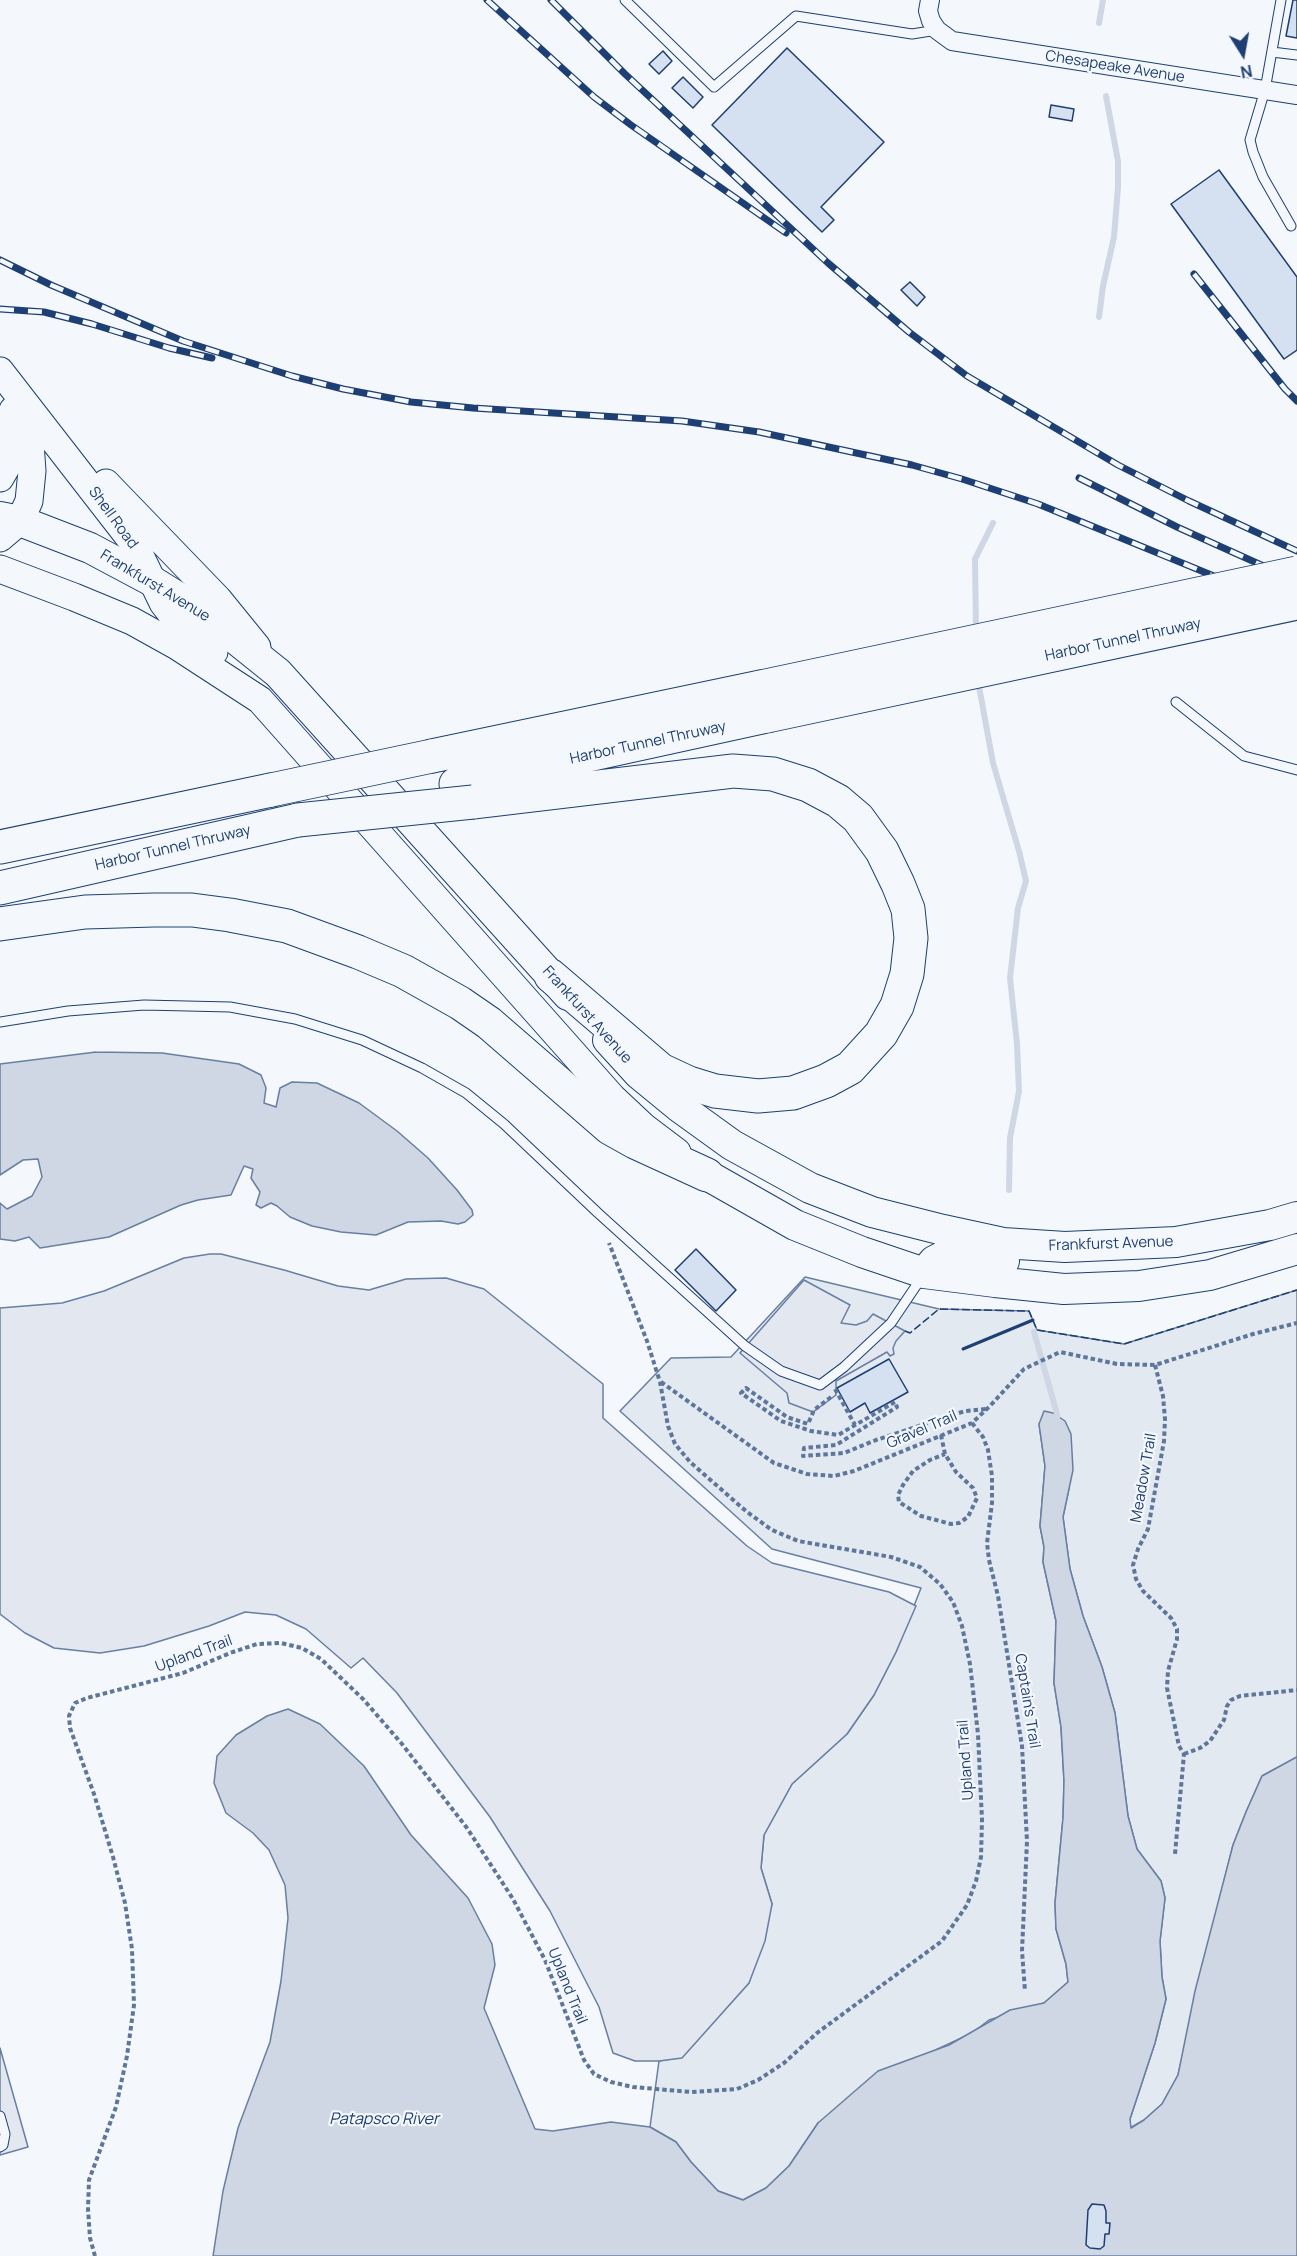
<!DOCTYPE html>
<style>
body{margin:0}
#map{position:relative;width:1297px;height:2256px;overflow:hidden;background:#f4f7fb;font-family:Manrope,sans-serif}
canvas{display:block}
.north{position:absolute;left:1213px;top:24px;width:60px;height:60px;-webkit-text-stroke:4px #f4f7fb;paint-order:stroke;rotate:169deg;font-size:16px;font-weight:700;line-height:24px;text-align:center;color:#1d3f73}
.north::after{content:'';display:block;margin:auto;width:21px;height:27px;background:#1d3f73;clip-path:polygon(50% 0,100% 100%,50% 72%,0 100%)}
</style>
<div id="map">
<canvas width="1297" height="2256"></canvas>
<div class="north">N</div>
</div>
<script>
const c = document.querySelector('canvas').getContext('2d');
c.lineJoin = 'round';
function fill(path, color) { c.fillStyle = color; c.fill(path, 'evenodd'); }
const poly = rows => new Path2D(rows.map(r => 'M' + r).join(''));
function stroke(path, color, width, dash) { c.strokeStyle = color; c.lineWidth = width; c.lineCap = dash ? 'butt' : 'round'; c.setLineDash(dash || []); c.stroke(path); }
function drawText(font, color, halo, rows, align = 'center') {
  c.font = font + ' Manrope,sans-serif'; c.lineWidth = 4.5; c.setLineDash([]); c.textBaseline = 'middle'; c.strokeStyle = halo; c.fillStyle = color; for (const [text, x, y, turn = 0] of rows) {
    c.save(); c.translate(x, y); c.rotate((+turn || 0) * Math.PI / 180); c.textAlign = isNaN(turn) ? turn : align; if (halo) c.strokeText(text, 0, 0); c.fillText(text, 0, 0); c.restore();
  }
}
const green = poly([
 [805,1277,939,1309,1029,1311,1037,1330,1124,1344,1297,1290,1297,1757,1262,1776,1246,1812,1233,1845,1223,1885,1178,2075,1162,2104,1144,2120,1130,2128,1130,2119,1155,2043,1166,1999,1162,1977,1160,1941,1165,1898,1161,1881,1137,1849,1128,1816,1115,1713,1102,1667,1083,1616,1070,1569,1063,1517,1069,1488,1039,1424,1045,1466,1040,1526,1044,1547,1043,1562,1056,1621,1054,1683,1061,1727,1064,1781,1063,1818,1055,1903,1056,1929,1066,1964,1068,1982,1044,2003,989,2020,972,2033,927,2054,818,2123,789,2166,766,2188,743,2200,718,2191,691,2162,676,2142,650,2127,659,2061,682,2057,749,1983,772,1904,761,1868,764,1835,792,1784,847,1734,874,1695,896,1652,921,1588,772,1549,620,1411,671,1358,731,1357,805,1277]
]);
const parking = poly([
 [210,1254,221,1254,284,1270,338,1286,369,1290,406,1279,446,1278,484,1289,603,1384,603,1418,747,1546,772,1563,889,1592,916,1606,896,1652,874,1695,847,1734,792,1784,764,1835,761,1868,772,1904,765,1941,749,1983,682,2058,659,2061,635,2061,613,2053,599,2007,550,1911,490,1817,397,1693,363,1658,351,1668,306,1629,276,1615,245,1612,209,1626,144,1646,100,1653,54,1648,25,1633,0,1614,0,1308,62,1303,104,1291,184,1258,210,1254],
 [804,1280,850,1305,841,1323,856,1325,867,1321,873,1314,905,1331,896,1341,893,1348,894,1354,890,1356,887,1352,836,1381,836,1395,813,1412,789,1403,787,1393,740,1353,804,1280],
 [0,2048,28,2147,0,2155,0,2048]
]);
const water = poly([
 [96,1052,162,1053,239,1064,261,1075,266,1088,264,1103,276,1107,280,1088,292,1082,317,1083,359,1103,397,1131,428,1158,457,1190,472,1210,473,1215,465,1222,458,1224,441,1221,408,1222,376,1235,341,1232,312,1226,290,1217,277,1206,271,1203,261,1208,256,1205,260,1192,251,1178,253,1169,244,1166,231,1195,198,1200,181,1205,109,1237,40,1248,29,1237,15,1241,0,1239,0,1203,7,1209,32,1196,42,1177,38,1159,23,1160,0,1175,0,1064,96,1052],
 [1044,1411,1053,1413,1065,1421,1071,1434,1073,1470,1063,1517,1070,1569,1083,1616,1102,1667,1115,1713,1128,1816,1137,1849,1161,1881,1165,1898,1160,1941,1162,1977,1166,1999,1155,2043,1130,2119,1131,2128,1144,2120,1162,2104,1178,2075,1195,1991,1233,1845,1246,1812,1262,1776,1297,1757,1297,2256,213,2256,223,2191,238,2128,270,2042,281,1981,288,1918,285,1885,269,1850,253,1833,226,1813,214,1783,217,1756,236,1735,267,1716,288,1709,320,1724,364,1766,411,1835,468,1898,492,1944,495,1965,484,2008,535,2129,553,2131,611,2122,650,2127,676,2142,691,2162,718,2191,743,2200,766,2188,789,2166,818,2123,878,2071,949,2045,1010,2010,1044,2003,1068,1982,1066,1964,1056,1929,1055,1903,1063,1818,1064,1781,1061,1727,1054,1683,1056,1621,1043,1562,1044,1547,1040,1526,1045,1466,1039,1424,1044,1411]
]);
const stream = poly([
 [1099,23,1103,0],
 [1099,317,1103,286,1114,237,1118,187,1118,161,1106,96],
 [976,632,975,559,993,523],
 [978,681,993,763,1019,851,1026,881,1018,908,1010,978,1017,1044,1019,1091,1010,1138,1009,1190],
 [1034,1332,1057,1414,1057,1424]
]);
const building = poly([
 [1293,0,1297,0,1297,38,1286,36,1293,0],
 [787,48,884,142,821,207,834,220,822,232,712,125,787,48],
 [663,51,672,61,659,74,649,64,663,51],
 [683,77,703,97,693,108,672,88,683,77],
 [1051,105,1074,109,1072,121,1049,117,1051,105],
 [1219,170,1297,277,1297,350,1284,359,1171,204,1219,170],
 [910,282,925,297,917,306,901,290,910,282],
 [696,1249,736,1290,716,1311,675,1270,696,1249],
 [889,1359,908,1392,870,1413,865,1403,850,1412,837,1388,889,1359],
 [1092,2204,1104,2205,1106,2211,1106,2223,1110,2223,1109,2234,1105,2234,1104,2246,1100,2249,1090,2248,1086,2245,1088,2210,1092,2204]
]);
const path = poly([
 [1155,1365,1163,1396,1165,1419,1164,1441,1148,1529,1138,1549,1133,1565,1136,1579,1143,1591,1171,1618,1177,1629,1177,1639,1168,1671,1167,1688,1179,1746,1184,1754,1175,1854],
 [661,1382,774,1463,807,1474,834,1476,854,1471,972,1423,990,1406,1024,1369,1060,1352,1117,1364,1155,1365,1253,1334,1297,1323],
 [835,1389,855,1425],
 [831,1397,814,1410,808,1424,787,1417,746,1388,741,1393,781,1421,811,1431,838,1435,895,1402,897,1407,836,1445,804,1448,803,1456,844,1453,876,1440,965,1411,986,1409],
 [972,1423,983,1437,988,1450,992,1476,992,1503,987,1543,989,1560,998,1596,1022,1746,1027,1841,1022,1951,1025,1991],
 [941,1435,945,1454,956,1472,973,1488,977,1498,968,1517,959,1523,951,1524,921,1516,899,1502,898,1495,903,1485,913,1471,930,1460,945,1454],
 [1184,1754,1200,1748,1210,1741,1224,1720,1227,1706,1231,1700,1240,1696,1297,1690],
 [95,2256,90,2238,88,2209,89,2180,116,2107,127,2056,134,2005,132,1949,125,1903,113,1857,94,1794,70,1728,69,1716,75,1703,87,1698,183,1673,230,1653,257,1644,281,1643,302,1648,321,1659,363,1699,402,1744,467,1828,513,1899,545,1960,584,2060,594,2074,611,2082,633,2087,691,2092,737,2089,758,2080,784,2063,817,2033,942,1941,967,1905,976,1881,981,1857,982,1820,978,1734,970,1664,962,1626,953,1602,940,1584,920,1567,891,1557,798,1541,772,1530,747,1512,690,1462,675,1444,668,1426,660,1382,647,1341,609,1243]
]);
const lane = poly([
 [625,0,714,87,796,16,912,34,937,30],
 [1281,0,1265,90,1250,140,1253,152,1263,177,1291,226],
 [1272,52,1297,55],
 [1176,702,1244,756,1297,770],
 [0,1022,68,1011,144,1005,230,1007,295,1019,362,1040,422,1068,466,1093,504,1124,598,1213,745,1346,781,1371,820,1385,844,1367,891,1323,922,1277],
 [0,2116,5,2134,3,2145,0,2147]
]);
const street = poly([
 [930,0,928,11,931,21,937,30,952,41,1297,95]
]);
const secondary = poly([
 [0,371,135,545,163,603,180,625,214,652],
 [0,478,8,464,11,444,13,410],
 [106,483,218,599,257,647],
 [0,538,20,521,29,501,32,471,30,443,18,402],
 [0,569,74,597,132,621,177,646,260,700,612,1097,644,1127,677,1152]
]);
const primary = poly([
 [0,517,20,521,90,548,152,581,202,612,278,673,568,995],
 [608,1040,639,1074,678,1106,732,1145,810,1188,872,1212,943,1230,1003,1243,1065,1247,1176,1242,1270,1225,1297,1217],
 [707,1175,795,1225,862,1252,924,1273,995,1282,1064,1289,1139,1286,1210,1275,1297,1249],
 [924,1273,934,1261,942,1257,965,1256,1004,1261]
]);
const highway = poly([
 [432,756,761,687],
 [456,784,767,716],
 [473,802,733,771,773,774,808,785,838,801,858,818,882,851,898,884,908,909,911,938,907,974,897,1006,881,1034,850,1068,826,1081,793,1093,758,1096,715,1091,689,1083,661,1070,551,976],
 [0,847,271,790],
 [0,888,298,820],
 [0,924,85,912,154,910,192,910,230,915,287,926,358,952,403,971,460,1003,489,1023,610,1128,635,1142,707,1175]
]);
const rail = poly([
 [487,0,594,97,631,125,786,233],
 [551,0,625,74,828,263,909,332,967,376,1118,465,1189,501,1297,551],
 [0,260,51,285,183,341,292,376,343,389,411,402,473,408,682,421,759,432,912,465,962,479,1038,504,1297,610],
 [1194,274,1285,389,1297,401],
 [0,309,44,312,92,324,169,348,212,358],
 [1079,478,1177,527,1297,581]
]);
const highwayBridge = poly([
 [761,687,1297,573],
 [767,716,1297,603],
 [271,790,432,756],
 [298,820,473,802]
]);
const fence = poly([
 [905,1331,910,1333,939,1309,1029,1311,1037,1330,1124,1344,1297,1290]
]);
const wall = poly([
 [963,1349,1033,1320]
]);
const streetNames = [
 ["Chesapeake Avenue",1115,67,9],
 ["Shell Road",113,518,54],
 ["Frankfurst Avenue",155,586,31],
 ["Harbor Tunnel Thruway",1123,640,-12],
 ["Harbor Tunnel Thruway",648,743,-12],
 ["Harbor Tunnel Thruway",173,848,-13],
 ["Frankfurst Avenue",587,1015,48],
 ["Frankfurst Avenue",1111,1244,-2],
 ["Gravel Trail",922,1430,-23],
 ["Meadow Trail",1144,1478,-80],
 ["Upland Trail",194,1654,-20],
 ["Captain's Trail",1027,1701,81],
 ["Upland Trail",966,1760,-94],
 ["Upland Trail",567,1986,68]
];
const waterNames = [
 ["Patapsco River",384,2120]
];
fill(green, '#e3e9f0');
stroke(green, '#687fa3', 1.5);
fill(parking, '#e3e8f0');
stroke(parking, '#687fa3', 1.5);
fill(water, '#cfd7e4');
stroke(water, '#687fa3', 1.5);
stroke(stream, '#cfd7e4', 6);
fill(building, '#d5e0f0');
stroke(building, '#1d3f73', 1.5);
stroke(lane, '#1d3f73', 11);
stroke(street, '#1d3f73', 20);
stroke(secondary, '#1d3f73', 29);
stroke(primary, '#1d3f73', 32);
stroke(highway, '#1d3f73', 35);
stroke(path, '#5e769c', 4, [4.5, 3]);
stroke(lane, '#f4f7fb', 9);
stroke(street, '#f4f7fb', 18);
stroke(secondary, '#f4f7fb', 27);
stroke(primary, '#f4f7fb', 30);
stroke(highway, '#f4f7fb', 33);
stroke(rail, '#1d3f73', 7);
stroke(rail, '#f4f7fb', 4.5, [14]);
stroke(highwayBridge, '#1d3f73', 35, []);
stroke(highwayBridge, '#f4f7fb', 33);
stroke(fence, '#1d3f73', 1.5, [8, 3]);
stroke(wall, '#1d3f73', 3);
drawText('15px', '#1d3f73', '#f4f7fb', streetNames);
drawText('italic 16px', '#1d3f73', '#f4f7fb', waterNames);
</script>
